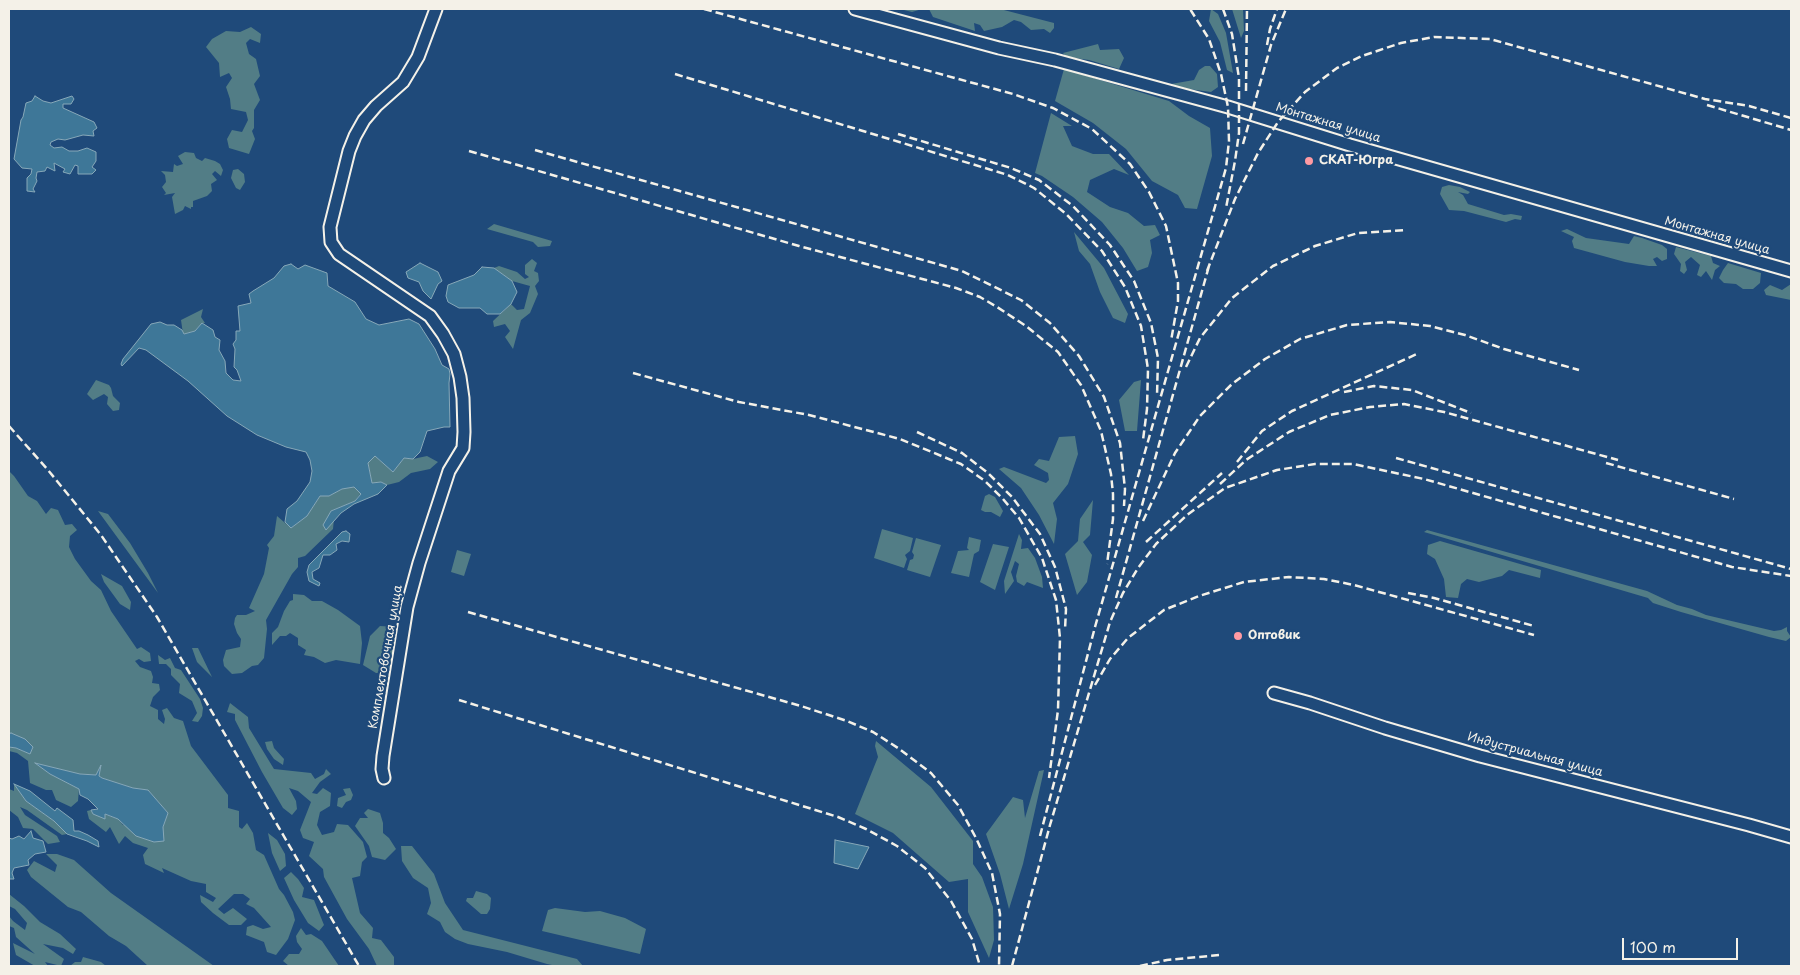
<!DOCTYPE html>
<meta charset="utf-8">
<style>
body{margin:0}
#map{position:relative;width:1800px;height:975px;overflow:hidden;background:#1f4a7a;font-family:"Playpen Sans",sans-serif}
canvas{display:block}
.frame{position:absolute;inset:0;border:10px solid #f4f1e8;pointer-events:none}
.scale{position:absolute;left:1622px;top:938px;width:116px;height:22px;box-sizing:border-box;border:2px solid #f4f1e8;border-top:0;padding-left:6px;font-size:15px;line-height:18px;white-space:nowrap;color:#f4f1e8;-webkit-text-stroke:4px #1f4a7a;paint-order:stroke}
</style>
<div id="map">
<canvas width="1800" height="975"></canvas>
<div class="frame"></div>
<div class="scale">100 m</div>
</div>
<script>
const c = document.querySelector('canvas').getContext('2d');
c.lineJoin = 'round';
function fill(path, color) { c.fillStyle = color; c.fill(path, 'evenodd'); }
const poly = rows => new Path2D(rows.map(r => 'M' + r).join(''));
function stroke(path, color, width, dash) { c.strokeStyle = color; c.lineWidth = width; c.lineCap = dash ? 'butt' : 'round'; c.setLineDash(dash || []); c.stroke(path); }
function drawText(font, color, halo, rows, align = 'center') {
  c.font = font + ' "Playpen Sans",sans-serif'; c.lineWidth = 4.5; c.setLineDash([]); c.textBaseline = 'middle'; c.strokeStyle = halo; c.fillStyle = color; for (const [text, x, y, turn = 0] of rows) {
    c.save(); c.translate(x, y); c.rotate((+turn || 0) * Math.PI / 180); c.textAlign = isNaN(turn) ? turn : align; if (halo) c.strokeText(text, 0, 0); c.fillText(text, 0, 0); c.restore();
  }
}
const green = poly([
 [900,9,1000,9,1054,23,1054,28,1050,33,1044,29,1031,30,1021,22,1014,20,1002,27,984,31,980,25,974,23,975,31,933,17,929,9,922,9,912,12],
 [1211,9,1218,14,1226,33,1233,73,1227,70,1220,42,1209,21],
 [1232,9,1243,9,1244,31,1241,38],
 [251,27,261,34,260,43,250,39,246,43,249,54,256,59,260,76,254,84,260,100,254,110,254,128,252,131,255,139,249,154,229,148,227,139,232,130,242,132,248,120,246,112,231,109,230,99,226,87,232,78,229,73,220,77,219,63,206,47,212,39,226,31,240,32],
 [1098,44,1100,50,1119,49,1124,58,1119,69,1089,60,1066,57,1063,53],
 [1205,66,1210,66,1217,74,1218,87,1211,92,1181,88,1171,84,1194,80,1199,70],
 [1064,69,1169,101,1189,116,1210,128,1212,156,1197,209,1185,208,1178,195,1152,181,1126,149,1093,123,1055,101],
 [1051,113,1072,126,1063,126,1072,146,1093,154,1109,154,1129,175,1114,169,1090,180,1087,192,1110,207,1128,213,1144,226,1155,225,1160,235,1150,240,1152,253,1148,267,1137,271,1123,248,1102,222,1073,197,1042,176,1035,173],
 [185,152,194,153,196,158,202,161,205,158,215,161,220,164,223,170,221,176,215,171,212,174,217,180,211,184,212,191,207,196,193,201,193,207,191,207,191,209,185,206,183,210,175,214,172,197,175,193,164,195,166,193,162,187,166,182,165,175,161,171,173,172,174,164,177,166,183,164,178,156],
 [238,169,244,174,245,182,240,190,236,188,231,178,233,170],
 [1449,185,1460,187,1470,192,1468,194,1458,192,1463,195,1468,204,1504,215,1511,214,1522,216,1521,220,1515,219,1506,222,1464,211,1449,210,1440,194,1442,187],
 [494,224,552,241,550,246,538,247,533,242,487,229],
 [1567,229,1586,238,1629,244,1634,236,1642,238,1662,245,1667,249,1667,259,1662,261,1657,257,1653,259,1657,266,1649,266,1625,262,1574,248,1572,241,1574,237,1561,231],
 [1074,232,1104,268,1128,314,1125,323,1113,318,1100,292,1090,264,1079,251],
 [1676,247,1711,256,1713,263,1720,266,1715,270,1712,280,1706,271,1701,277,1697,275,1700,265,1691,257,1685,262,1687,270,1684,274,1680,271,1681,264,1674,254],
 [532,259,537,263,534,271,538,273,539,281,535,286,538,294,530,313,521,320,513,349,505,337,510,331,505,324,494,327,493,321,511,304,517,310,524,309,530,286,512,281,494,268,499,266,517,272,525,279,529,277,525,274,525,265],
 [1728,263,1761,273,1760,283,1753,289,1743,289,1736,284,1724,283,1719,278,1723,270],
 [1791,284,1791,300,1766,295,1764,290,1770,285,1782,290],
 [203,309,201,317,205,323,202,323,195,331,183,334,181,320],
 [96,380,109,385,111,388,113,396,120,403,119,410,113,411,107,404,108,397,104,394,93,400,87,394],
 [1141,380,1137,431,1125,431,1119,400,1134,382],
 [1075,436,1078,454,1068,484,1053,503,1057,519,1054,544,1039,515,1021,488,999,469,1004,467,1046,483,1049,480,1048,473,1034,465,1039,459,1049,461,1059,437],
 [375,456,393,472,404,458,413,459,427,456,438,462,430,469,411,473,399,482,387,485,381,482,372,484,368,463],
 [9,471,14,476,28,496,37,501,46,514,51,508,58,510,65,525,72,524,77,530,70,536,69,547,75,559,91,581,101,590,111,611,137,649,141,647,150,653,151,661,144,662,139,659,135,661,140,667,151,671,153,677,152,683,159,684,160,690,153,697,150,706,158,710,158,719,164,724,165,719,162,710,167,708,174,718,183,721,191,746,228,795,228,808,239,811,239,827,242,829,247,823,253,833,256,850,264,855,279,889,284,895,293,912,295,920,288,939,276,955,267,952,264,942,246,935,247,927,253,925,263,929,271,927,254,908,246,904,250,899,243,894,234,894,218,909,224,914,233,908,247,919,241,925,229,925,213,913,201,902,200,895,213,902,216,898,206,892,206,884,191,881,162,868,164,873,145,864,143,855,148,848,133,843,125,836,119,844,110,827,106,832,89,819,87,811,91,810,93,814,105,818,104,814,118,819,123,825,163,827,168,813,148,790,133,788,102,778,99,776,100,768,96,775,80,774,37,764,50,774,79,789,78,801,71,807,56,800,52,790,46,790,30,783,28,761,17,753,9,751,9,747,16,748,30,754,11,733,9,734],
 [354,487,361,493,355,501,331,511,326,530,334,519,333,529,305,556,298,558,298,567,292,574,266,620,267,629,264,658,258,665,252,666,242,673,232,674,224,666,223,660,226,650,240,647,241,639,237,633,234,624,235,618,237,615,246,615,255,611,249,608,264,574,269,548,267,545,274,536,277,516,291,528,307,516,320,496,329,496,342,489],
 [989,494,995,497,1003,511,1000,517,991,512,985,512,981,510,985,496],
 [1093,500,1090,535,1083,542,1092,555,1087,582,1077,595,1065,554,1078,541,1080,519],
 [98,511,108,514,130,543,148,573,158,593],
 [882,529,913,538,910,551,905,555,907,559,904,568,874,558],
 [1427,530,1647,591,1677,605,1692,609,1706,615,1774,631,1781,630,1787,627,1787,631,1791,637,1786,641,1769,637,1681,612,1653,603,1648,598,1424,532],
 [1019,534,1022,540,1021,549,1028,548,1035,558,1042,577,1043,588,1027,582,1024,586,1017,582,1016,576,1019,564,1015,561,1011,572,1014,581,1005,594,1004,581],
 [969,537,981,540,979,551,974,554,969,577,951,573,958,551,969,550,967,548],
 [916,538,941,545,930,577,907,570,910,560,913,559,914,555,912,552],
 [1440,541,1541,570,1540,578,1509,570,1502,576,1479,582,1467,579,1461,584,1458,598,1446,597,1444,579,1435,559,1427,554,1428,545],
 [993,544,1009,547,995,590,980,582],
 [457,550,471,554,464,576,451,572],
 [101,574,122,586,131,602,130,610,120,604,104,582],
 [293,594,304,595,312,601,322,601,338,610,360,626,362,643,360,664,336,660,325,663,314,657,304,655,306,650,298,645,298,638,290,633,286,636,280,636,272,645,272,633,278,627,284,611,290,601,293,600],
 [380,626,396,627,394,658,386,673,376,673,363,665,370,636],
 [192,648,198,648,212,677,197,662],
 [158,655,165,660,170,658,175,668,181,670,200,699,203,708,202,716,198,722,192,721,197,713,192,701,179,693,180,684,171,675,171,669,166,664,159,664],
 [230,703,248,717,249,728,274,769,311,773,315,779,324,774,326,769,331,774,320,782,312,793,317,794,323,788,331,793,330,806,320,812,317,825,322,835,334,832,337,824,348,825,363,842,367,857,362,862,360,876,352,878,360,913,373,928,372,938,381,940,394,957,394,966,377,966,369,949,347,919,324,877,323,869,309,856,314,842,303,838,300,830,311,802,298,791,289,788,296,801,297,809,292,815,283,808,262,772,235,720,235,714,227,712],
 [272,741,274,748,284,759,283,765,274,759,267,749,265,742],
 [876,741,931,787,973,841,973,864,982,877,993,907,994,940,989,958,968,912,968,879,949,882,893,833,855,814,878,757,875,746],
 [1044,770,1023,864,1009,909,1000,874,986,834,1013,797,1023,800,1025,818,1039,771],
 [14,784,26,801,54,821,67,834,62,835,27,810,20,807,25,815,57,836,60,842,48,844,33,829,23,828,18,817,9,810,9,789,14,791],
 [350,788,353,795,351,800,346,802,342,808,337,806,338,798,346,795,343,789],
 [368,809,380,813,383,823,383,833,389,838,396,849,385,860,372,857,369,846,355,826,360,818,368,818,364,813],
 [268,833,277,840,285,854,286,866,280,871,272,853],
 [401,846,412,846,434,874,445,903,463,930,577,959,583,966,557,966,547,964,507,952,468,944,455,939,445,932,440,922,427,914,431,903,428,888,413,878,402,861],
 [46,854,57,854,74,860,111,893,214,966,148,966,126,946,109,936,81,912,68,907,31,877,27,870,34,861,55,872,57,865],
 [291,872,298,879,304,888,302,897,314,900,324,925,319,931,308,923,294,900,284,878],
 [476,891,487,894,491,898,490,909,487,914,481,914,466,901,467,898,473,898],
 [9,894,24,906,40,922,60,934,76,949,73,954,63,948,43,944,64,959,61,966,45,962,48,966,35,966,16,955,13,943,35,954,16,937,14,928,9,926,9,916,13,921,25,930,27,923,15,909,9,906],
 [555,908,585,912,600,911,625,918,646,929,640,954,542,931,548,910],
 [301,928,306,935,311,934,322,941,339,966,289,966,283,961,289,954,299,954,302,949,297,942,296,936],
 [83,957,101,962,106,966,70,966,75,962,81,962]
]);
const water = poly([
 [35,96,43,101,51,103,72,96,74,99,71,104,63,104,63,108,94,122,97,128,93,131,94,136,83,135,65,140,58,139,51,142,50,145,54,148,62,147,69,151,78,151,87,148,96,152,96,161,92,167,96,170,92,174,78,174,78,166,75,165,70,174,63,172,65,169,54,163,55,171,47,167,45,171,37,172,36,178,37,181,33,189,35,192,27,191,27,178,31,174,32,169,22,168,14,159,21,120,23,117,26,103,32,101,35,96],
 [420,263,438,272,442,281,438,284,431,299,423,291,419,282,408,278,406,272,420,263],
 [291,264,298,269,305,265,327,273,328,286,355,302,366,319,379,325,409,319,419,324,435,349,442,365,449,369,450,374,449,383,450,427,444,427,427,431,420,452,413,459,404,458,393,472,375,456,368,463,372,483,381,482,387,485,378,494,354,504,341,513,326,530,323,525,331,511,355,501,361,494,354,487,342,489,329,496,320,496,307,516,291,528,285,522,287,509,297,501,310,482,312,471,310,460,306,452,286,447,257,435,227,416,188,381,146,350,139,348,122,366,121,364,123,359,151,324,160,322,167,325,174,325,182,330,184,334,195,331,202,323,213,330,215,337,220,340,219,350,225,361,226,373,233,380,241,381,237,370,234,367,235,349,233,344,236,340,236,331,240,331,238,306,251,303,249,294,253,291,274,278,284,266,291,264],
 [482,267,494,268,512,281,517,292,511,304,500,314,487,314,480,308,459,308,448,302,446,296,448,285,474,275,482,267],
 [346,531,350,534,349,542,342,541,336,544,337,550,330,555,323,555,319,568,312,572,313,579,320,583,319,586,309,581,307,572,309,565,342,532,346,531],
 [11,733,25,739,33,747,30,754,16,748,9,747,9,734,11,733],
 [35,763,80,774,96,775,101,765,99,776,102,778,133,788,148,790,168,813,163,827,164,841,154,842,136,836,118,819,105,814,105,819,93,814,91,810,98,809,88,799,80,795,79,789,50,774,35,763],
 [14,784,30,791,55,811,57,808,73,820,74,831,79,831,88,835,98,841,99,847,87,841,67,834,54,821,26,801,14,784],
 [31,831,33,838,43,841,46,852,35,854,28,860,29,865,14,868,12,873,14,879,9,879,9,838,12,839,19,836,24,839,31,831],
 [835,840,869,847,858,869,834,863,835,840]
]);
const minor = poly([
 [855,9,999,48,1055,60,1228,107,1350,145,1791,271],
 [1274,693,1310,703,1385,728,1480,756,1749,825,1791,837],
 [384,778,382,769,383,756,407,607,419,563,449,471,463,448,464,432,463,398,460,377,454,354,443,334,430,316,339,254,331,242,330,227,349,151,355,136,364,120,376,106,403,82,418,57,436,9]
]);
const rail = poly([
 [704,9,1013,94,1053,108,1092,129,1130,164,1149,192,1166,226,1178,283,1178,301,1171,341],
 [1223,9,1232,34,1239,78,1239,133,1235,161,1226,208],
 [1267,45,1270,29,1277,9],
 [675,74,1008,175,1034,188,1065,213,1102,251,1125,287,1141,326,1148,369,1147,409,1143,440],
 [1246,91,1247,9],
 [1707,105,1791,130],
 [898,134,1011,168,1039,180,1073,206,1110,245,1134,281,1151,323,1158,358,1157,396],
 [1243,144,1271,45,1286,9],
 [535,150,962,271,1021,300,1050,323,1079,356,1104,397,1120,443,1125,489,1124,506],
 [469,151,799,246,956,288,980,297,997,307,1026,326,1058,352,1081,385,1101,431,1111,474,1113,494,1113,519,1107,564],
 [1207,271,1235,199,1258,153,1278,122,1305,92,1337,68,1362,56,1401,43,1434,37,1490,39,1705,99,1749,106,1791,118],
 [1186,367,1200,338,1232,298,1273,266,1315,246,1358,233,1406,230],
 [633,373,739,402,809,415,900,439,961,464,985,481,1003,499,1019,518,1042,558,1056,600,1060,638,1058,710,1049,778],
 [1344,392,1374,386,1412,390,1471,413],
 [9,426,48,470,101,535,157,617,359,966],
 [917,432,962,453,988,473,1012,497,1040,534,1055,567,1066,609,1065,630],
 [1396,458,1791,569],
 [1237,462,1262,431,1292,411,1419,353],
 [1606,463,1734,499],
 [1220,484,1246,460,1289,432,1330,415,1370,407,1404,404,1444,412,1618,460],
 [1143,521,1175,453,1200,416,1232,384,1265,359,1300,339,1347,325,1390,322,1430,326,1465,335,1504,349,1579,370],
 [1146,542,1222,473],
 [1408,593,1434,598,1534,626],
 [1116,598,1209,266],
 [468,612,801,706,847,721,873,732,898,748,931,773,958,805,976,838,992,873,1000,914,999,966],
 [1095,685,1110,659,1128,638,1164,610,1199,596,1244,582,1289,577,1324,579,1354,585,1534,635],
 [459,700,838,817,866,829,897,846,925,868,951,901,972,939,980,966],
 [1040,836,1095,627,1226,168,1229,141,1228,107,1221,74,1209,39,1190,9],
 [1012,966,1050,825,1110,622,1123,593,1138,568,1156,544,1187,515,1225,488,1277,470,1315,464,1353,464,1424,479,1732,567,1791,576],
 [1140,966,1167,960,1219,955]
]);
const markers = [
 [1309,161,5,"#ff9aa2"],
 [1238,636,5,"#ff9aa2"]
];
const streetNames = [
 ["Монтажная улица",1328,123,17],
 ["Монтажная улица",1717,236,16],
 ["Комплектовочная улица",386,657,-80],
 ["Индустриальная улица",1535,755,15]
];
const poiNames = [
 ["СКАТ-Югра",1319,161],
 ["Оптовик",1248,636]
];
fill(green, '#527d86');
fill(water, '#3e7798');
stroke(water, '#87a8b8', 1);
stroke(minor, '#f4f1e8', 15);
stroke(minor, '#1f4a7a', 11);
stroke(rail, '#f4f1e8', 2.5, [8, 4]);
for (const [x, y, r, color] of markers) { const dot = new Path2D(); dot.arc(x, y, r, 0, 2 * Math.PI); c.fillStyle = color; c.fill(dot); stroke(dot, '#1f4a7a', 2); }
drawText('12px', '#f4f1e8', '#1f4a7a', streetNames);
drawText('bold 12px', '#f4f1e8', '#1f4a7a', poiNames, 'left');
</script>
